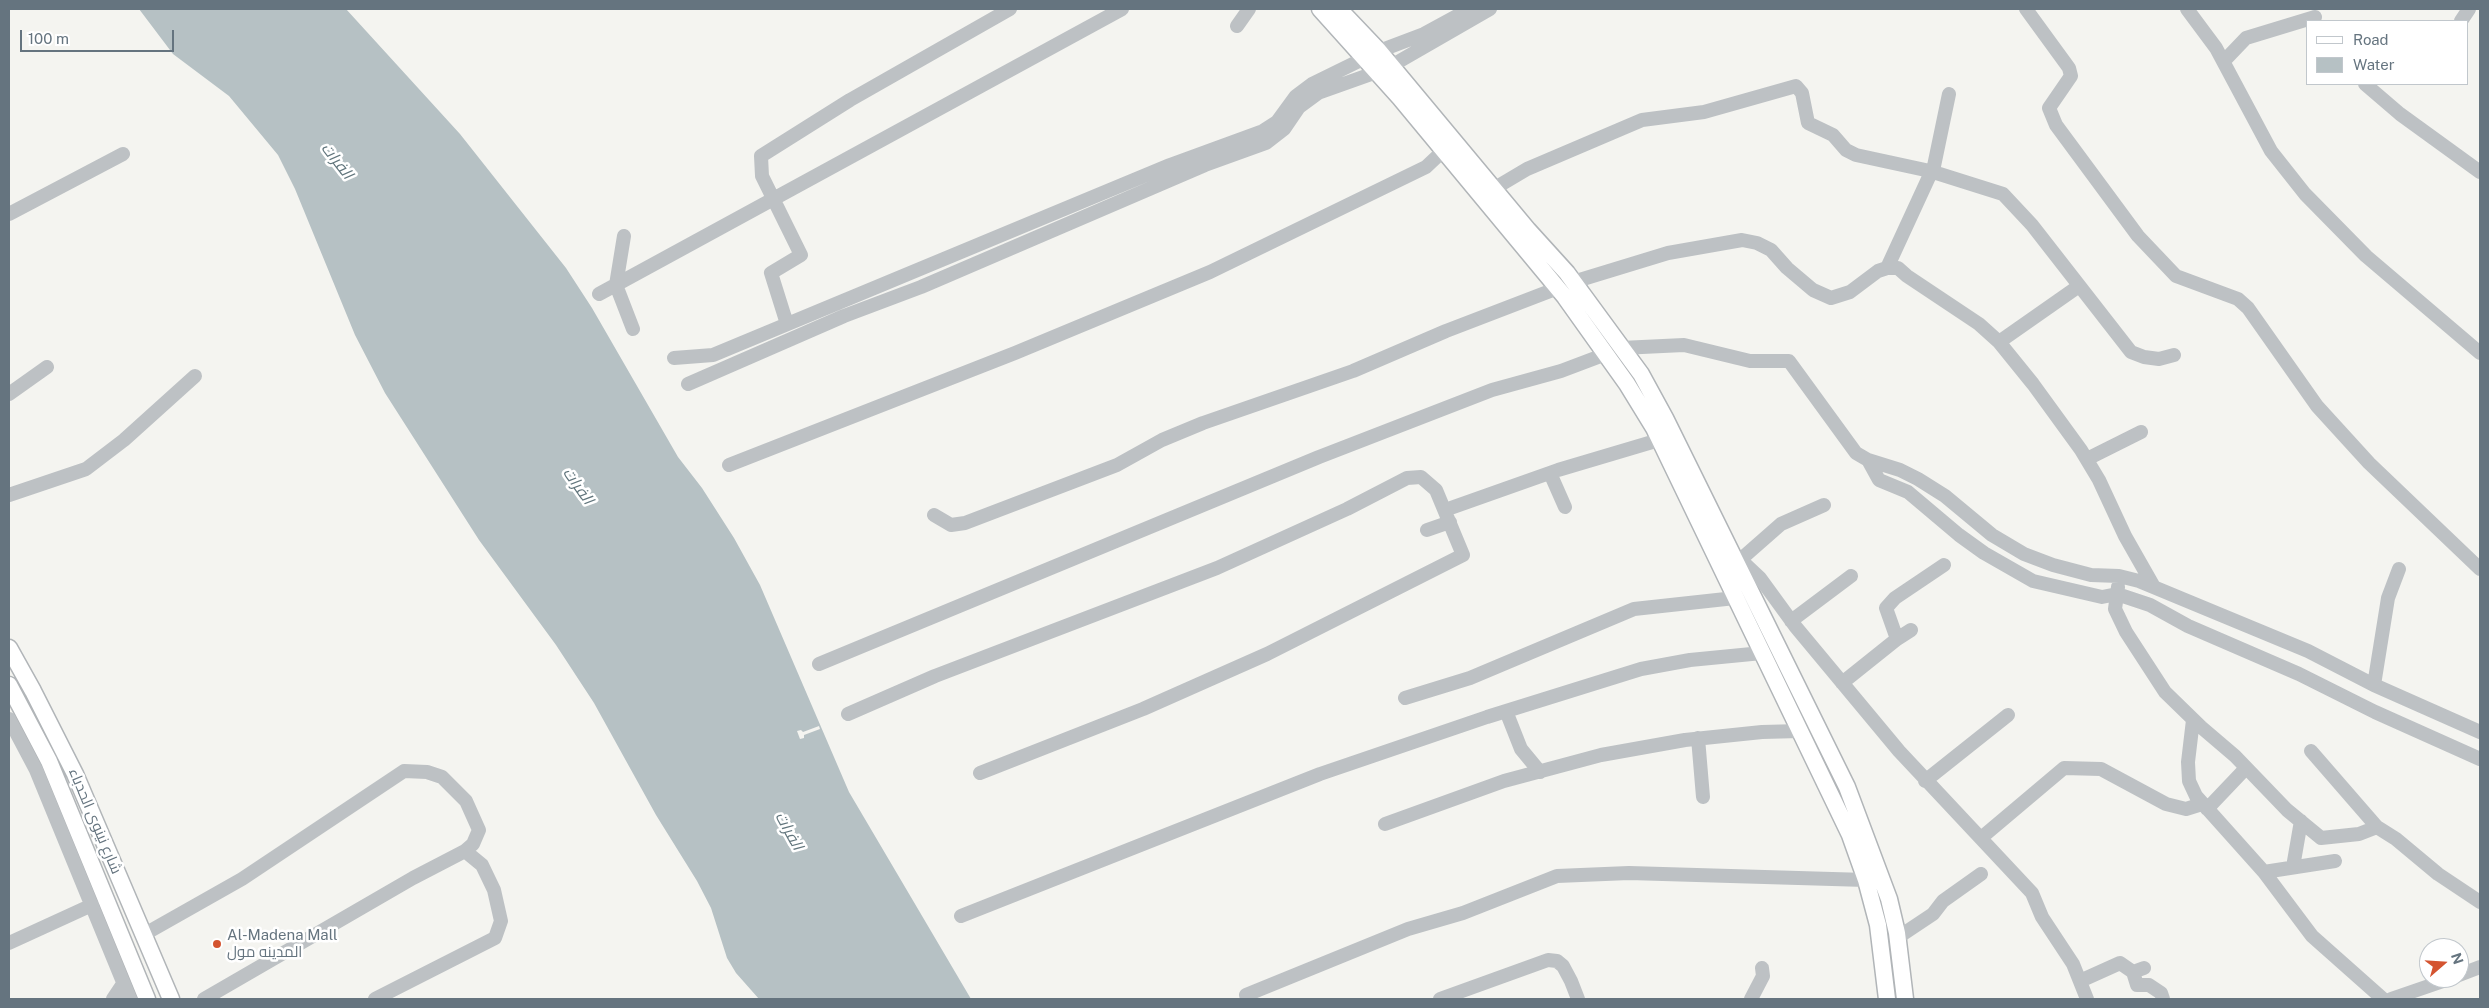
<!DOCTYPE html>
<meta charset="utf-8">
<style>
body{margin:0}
#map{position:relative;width:2489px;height:1008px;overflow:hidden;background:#f4f4f0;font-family:"Public Sans",sans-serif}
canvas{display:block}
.frame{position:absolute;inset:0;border:10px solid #65747f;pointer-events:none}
.legend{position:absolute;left:2306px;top:20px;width:162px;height:65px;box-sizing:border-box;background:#fff;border:1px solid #c1c7cc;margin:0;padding:6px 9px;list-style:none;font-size:15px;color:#65747f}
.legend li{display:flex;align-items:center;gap:10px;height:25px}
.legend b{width:25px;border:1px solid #c1c7cc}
.north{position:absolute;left:2419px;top:938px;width:50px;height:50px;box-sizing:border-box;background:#fff;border:1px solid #c1c7cc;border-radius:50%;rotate:71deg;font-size:14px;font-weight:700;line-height:20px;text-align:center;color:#65747f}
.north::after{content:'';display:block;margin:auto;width:18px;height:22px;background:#d45430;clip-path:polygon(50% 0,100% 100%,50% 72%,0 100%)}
.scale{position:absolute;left:20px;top:30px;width:154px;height:22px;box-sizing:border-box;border:2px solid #65747f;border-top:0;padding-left:6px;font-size:15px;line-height:18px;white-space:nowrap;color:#65747f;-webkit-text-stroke:4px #fff;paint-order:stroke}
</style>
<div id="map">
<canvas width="2489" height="1008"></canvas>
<div class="frame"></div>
<ul class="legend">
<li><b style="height:6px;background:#fff"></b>Road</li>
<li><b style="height:14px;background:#b6c1c4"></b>Water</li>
</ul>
<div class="north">N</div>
<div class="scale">100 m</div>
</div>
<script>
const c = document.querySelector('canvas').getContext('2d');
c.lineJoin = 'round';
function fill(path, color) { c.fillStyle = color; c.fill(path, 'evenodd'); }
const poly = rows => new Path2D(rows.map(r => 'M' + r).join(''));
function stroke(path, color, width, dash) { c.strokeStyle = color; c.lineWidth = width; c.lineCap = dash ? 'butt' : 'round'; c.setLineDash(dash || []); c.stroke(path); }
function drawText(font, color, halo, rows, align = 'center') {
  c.font = font + ' "Public Sans",Cairo,sans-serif'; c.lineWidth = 5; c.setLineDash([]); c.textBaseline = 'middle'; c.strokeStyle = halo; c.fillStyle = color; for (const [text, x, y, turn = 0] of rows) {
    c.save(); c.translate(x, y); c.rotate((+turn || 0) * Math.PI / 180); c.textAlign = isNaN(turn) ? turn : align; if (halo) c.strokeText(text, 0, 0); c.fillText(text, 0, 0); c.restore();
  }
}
const water = poly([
 [139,9,346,9,460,134,566,268,592,308,678,457,702,488,734,538,760,585,849,792,971,999,759,999,736,973,727,958,711,908,697,881,656,815,594,703,556,645,479,540,385,393,355,335,295,189,278,155,229,96,173,54]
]);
const pier = poly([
 [819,726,820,729,804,735,804,738,800,739,797,731,801,730,803,732]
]);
const minor = poly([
 [2026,9,2069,68,2071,76,2049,108,2056,125,2138,236,2176,276,2238,299,2248,308,2317,406,2369,463,2480,569],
 [2187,9,2216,48,2271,151,2305,194,2366,256,2480,353],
 [2461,21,2469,9],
 [1237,26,1249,9],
 [1379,51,1424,34,1470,9],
 [2224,61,2246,38,2315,17],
 [1391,66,1490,9],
 [2365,84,2400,114,2480,172],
 [1495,188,1527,169,1642,120,1704,112,1796,86,1802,93,1808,123,1833,135,1846,150,1856,155,1930,171,2003,194,2032,225,2131,352,2144,357,2159,359,2174,355],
 [9,214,123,154],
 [624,236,616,285,633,329],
 [1887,268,1934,166,1949,94],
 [1573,282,1668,253,1742,240,1757,243,1771,250,1787,268,1813,290,1831,298,1850,292,1878,271,1887,268,1898,268,1907,276,1979,324,1999,342,2033,384,2081,450,2099,480,2125,536,2154,587],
 [599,294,1122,9],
 [787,324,771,273,801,255,762,176,761,156,850,100,1010,9],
 [1999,342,2079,286],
 [1621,348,1684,345,1750,361,1789,361,1856,453,1868,460,1900,470,1918,479,1945,496,1992,535,2024,554,2053,565,2091,575,2119,576,2139,581,2308,651,2374,685,2480,732],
 [674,358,713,355,1170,165,1263,131,1277,122,1296,96,1312,84,1365,58],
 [688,384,844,316,921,287,1205,165,1266,143,1284,129,1299,107,1318,93,1377,72],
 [9,394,47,367],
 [2087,459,2141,432],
 [1868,460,1879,480,1908,492,1959,535,1984,553,2033,581,2102,597,2117,594,2150,605,2188,626,2299,674,2375,712,2480,759],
 [729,465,1015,353,1210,272,1426,167,1444,150],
 [1550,473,1565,507],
 [9,495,86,469,124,440,195,376],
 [1445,510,1558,470,1659,440],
 [934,515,951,525,965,523,1117,465,1162,440,1203,423,1353,371,1446,331,1558,288],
 [1427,530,1450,522],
 [1734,557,1743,562,1760,578,1795,626,1899,751,2032,893,2042,917,2073,964,2087,999],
 [1740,560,1781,524,1824,505],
 [2118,587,2115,609,2126,632,2165,692,2201,727,2235,756,2287,810,2321,838,2359,834,2377,827],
 [1791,621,1851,576],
 [1897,639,1886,608,1895,598,1944,565],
 [819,664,1319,457,1492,390,1561,371,1606,354],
 [1842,683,1897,639,1911,630],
 [2374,685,2388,598,2399,569],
 [1405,698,1470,678,1634,609,1735,598],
 [1506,711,1521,749,1540,772],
 [848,714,935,676,1217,568,1347,509,1407,478,1421,477,1436,490,1463,555,1267,654,1143,709,980,773],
 [9,719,36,770,130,999],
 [2193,720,2188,762,2189,781,2196,796,2264,872,2312,936,2383,999],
 [1698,738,1703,797],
 [2311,751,2377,827,2396,839,2438,874,2480,902],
 [1925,781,2008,715],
 [2207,809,2246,768],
 [1385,824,1504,781,1601,755,1685,740,1762,732,1800,731],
 [1981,838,2064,768,2101,769,2166,804,2186,809,2202,804],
 [2293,867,2301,821],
 [2264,872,2335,861],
 [961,916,1320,774,1487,717,1641,669,1690,660,1762,653],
 [143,935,242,879,404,771,427,772,442,777,466,801,479,830,473,844,465,851,413,878,204,999],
 [1897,938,1933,914,1943,901,1981,874],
 [9,943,92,905],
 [2133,972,2137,985,2149,985,2161,993,2163,999],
 [2459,975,2480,967],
 [2080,981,2120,963,2133,972,2144,968],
 [1246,995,1408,929,1463,913,1557,876,1629,873,1866,880],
 [113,999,123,984],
 [375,999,495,938,501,921,494,890,482,865,465,851],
 [1440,999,1548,960,1557,961,1563,966,1571,981,1578,999],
 [1751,999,1763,976,1762,968],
 [2391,999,2452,978]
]);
const major = poly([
 [1320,9,1400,98,1565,297,1627,384,1654,428,1850,835,1866,880,1878,925,1887,999],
 [1339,9,1379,51,1528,230,1567,273,1641,374,1665,418,1847,787,1889,899,1897,933,1905,999],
 [9,648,33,691,75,774,171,999],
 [9,685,49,761,147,999]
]);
const markers = [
 [217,944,5,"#d45430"]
];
const streetNames = [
 ["شارع نينوى الحدباء",95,821,67]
];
const poiNames = [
 ["Al-Madena Mall",227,935],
 ["المدينه مول",227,952]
];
const waterNames = [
 ["الفرات",337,161,52],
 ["الفرات",578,486,55],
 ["الفرات",789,831,61]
];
fill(water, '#b6c1c4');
fill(pier, '#f4f4f0');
stroke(major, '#b1b5b8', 19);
stroke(minor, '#bdc1c4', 14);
stroke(major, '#fff', 16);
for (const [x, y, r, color] of markers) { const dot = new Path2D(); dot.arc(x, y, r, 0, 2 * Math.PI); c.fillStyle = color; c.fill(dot); stroke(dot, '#fff', 2); }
drawText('15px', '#65747f', '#fff', streetNames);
drawText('15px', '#65747f', '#fff', poiNames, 'left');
drawText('italic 16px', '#61757c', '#fff', waterNames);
</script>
